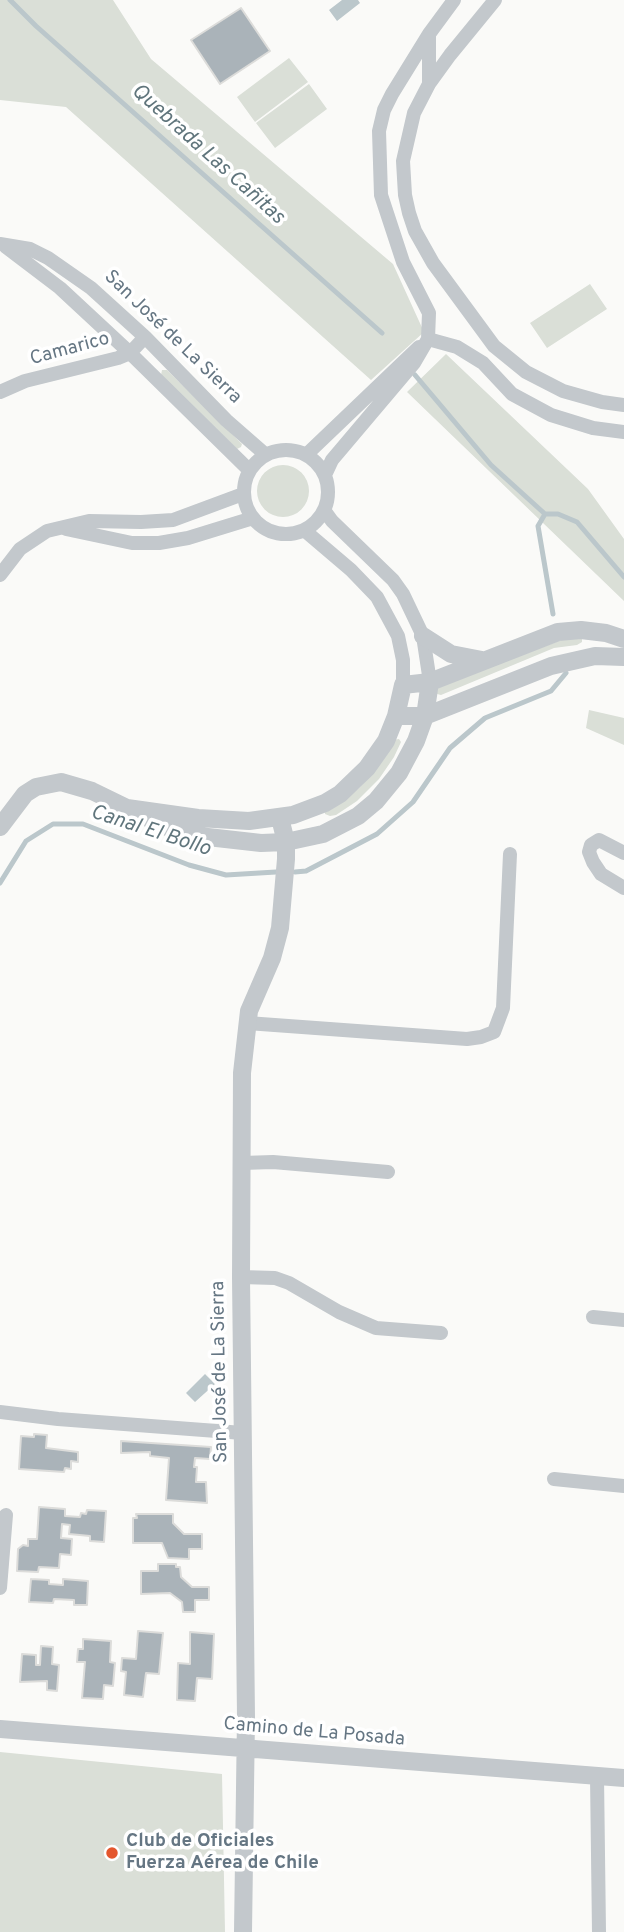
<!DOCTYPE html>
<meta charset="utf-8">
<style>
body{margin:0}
canvas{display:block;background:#fafaf8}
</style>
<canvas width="624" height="1932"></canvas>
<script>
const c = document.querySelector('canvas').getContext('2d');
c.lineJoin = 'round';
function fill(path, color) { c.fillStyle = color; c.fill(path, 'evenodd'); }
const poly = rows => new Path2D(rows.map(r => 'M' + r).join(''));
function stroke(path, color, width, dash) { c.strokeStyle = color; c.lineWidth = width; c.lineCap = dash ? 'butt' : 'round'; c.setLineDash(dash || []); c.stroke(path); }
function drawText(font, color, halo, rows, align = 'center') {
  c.font = font + ' Overpass,sans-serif'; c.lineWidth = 7; c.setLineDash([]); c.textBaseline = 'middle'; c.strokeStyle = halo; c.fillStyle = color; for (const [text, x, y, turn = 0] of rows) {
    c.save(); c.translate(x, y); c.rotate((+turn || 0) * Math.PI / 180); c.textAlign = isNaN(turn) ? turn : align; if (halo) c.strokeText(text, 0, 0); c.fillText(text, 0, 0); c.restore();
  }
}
const green = poly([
 [0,0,113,0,151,59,393,264,424,332,371,380,66,107,0,100],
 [289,58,308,82,255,122,237,97],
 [309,84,327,109,275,148,256,123],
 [590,284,607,309,547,348,530,323],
 [446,354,588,489,624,539,624,601,407,392],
 [162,370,167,370,242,444,241,447,237,449,161,375],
 '257 491a26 26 0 1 1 52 0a26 26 0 1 1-52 0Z',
 [578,638,582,639,582,642,577,645,554,648,441,695,437,694,436,688,564,639],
 [589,710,624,718,624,745,586,728],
 [399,739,401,742,394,757,379,779,357,801,336,815,330,816,325,814,325,810,339,803,359,788,372,774,393,740],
 [0,1752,222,1774,225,1932,0,1932]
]);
const water = poly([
 [342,0,358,0,360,3,337,21,329,10],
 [205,1374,215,1384,195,1402,186,1393]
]);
const stream = poly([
 [10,0,36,26,382,333],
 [415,375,491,465,545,514],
 [553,614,538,526,545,514,558,514,577,522,624,577],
 [295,872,306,871,377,834,413,802,450,748,485,718,551,691,566,673],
 [0,883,26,841,53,824,83,824,189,865,226,875,276,872]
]);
const building = poly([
 [241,8,270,51,220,84,191,40,241,8],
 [34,1434,47,1435,46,1448,78,1452,78,1462,71,1461,71,1469,65,1468,64,1472,19,1469,21,1436,34,1437,34,1434],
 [121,1441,211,1447,210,1459,195,1458,194,1467,197,1467,196,1482,206,1482,207,1503,166,1500,169,1458,150,1456,150,1452,121,1453,121,1441],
 [39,1507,65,1509,65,1516,80,1517,81,1513,86,1514,87,1510,106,1511,104,1542,90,1541,90,1536,69,1534,70,1525,62,1524,61,1538,72,1539,71,1555,60,1554,59,1568,39,1567,38,1572,17,1571,18,1549,23,1545,28,1546,28,1539,37,1539,39,1507],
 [136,1514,173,1514,173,1523,184,1534,202,1534,202,1549,189,1549,189,1559,168,1558,162,1543,133,1543,133,1518,137,1518,136,1514],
 [158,1564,176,1564,176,1567,180,1567,181,1577,192,1587,209,1587,209,1600,195,1600,195,1612,183,1612,182,1602,170,1593,141,1594,141,1571,158,1571,158,1564],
 [31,1579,49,1580,49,1584,63,1585,63,1579,88,1581,87,1605,74,1605,74,1600,54,1599,53,1603,29,1602,31,1579],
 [138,1631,163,1633,159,1674,146,1673,143,1697,124,1695,126,1672,121,1671,122,1658,136,1659,138,1631],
 [190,1632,214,1634,212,1679,197,1678,195,1701,177,1700,178,1663,190,1664,190,1632],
 [83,1639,111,1641,110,1662,115,1663,113,1686,104,1685,103,1699,82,1698,85,1662,77,1662,78,1649,83,1649,83,1639],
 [41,1646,53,1647,52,1664,59,1665,57,1691,47,1690,47,1681,20,1682,22,1654,36,1655,36,1665,40,1665,41,1646]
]);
const minor = poly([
 [495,0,450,55,429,84,414,113,403,161,405,195,409,213,415,231,433,263,494,346,526,372,563,391,602,402,624,405],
 [429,84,429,34],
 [0,244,30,249,48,258,91,288,145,337,226,420,266,455],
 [6,247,60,288,130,353,249,470],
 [428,339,457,347,483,363,512,394,551,415,593,428,624,432],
 [0,392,25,381,118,358,130,353,145,337],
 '244 492a42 42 0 1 1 84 0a42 42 0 1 1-84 0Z',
 [306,455,419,347],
 [325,475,332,460,414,363,428,339,429,313,403,262,381,195,379,131,384,110,392,94,429,34,454,0],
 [324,510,332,521,393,580,403,594,423,636,430,682],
 [66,529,132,543,159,543,188,538,253,518],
 [304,530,351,570,377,597,398,636,403,660,403,685],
 [0,575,20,549,47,531,89,521,141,522,173,520,243,494],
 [624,853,599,840,591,845,589,852,593,862,601,874,624,888],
 [247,1023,467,1039,481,1037,494,1032,503,1008,510,854],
 [242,1163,273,1162,388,1172],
 [241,1277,275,1278,289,1283,339,1312,376,1328,441,1333],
 [593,1317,624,1320],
 [0,1412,58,1419,243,1433],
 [554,1479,624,1486],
 [0,1588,6,1515],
 [597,1776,599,1932]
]);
const tertiary = poly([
 [423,636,451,654,482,660],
 [396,716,425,716,551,666,595,656,624,657],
 [127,808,198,818,249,821,293,815,325,803,340,794,367,768,386,741,396,716,403,685,430,682,558,632,581,630,606,633,624,639],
 [0,827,25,794,36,787,61,782,92,791,164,826,190,835,261,843,286,842,323,834,358,816,376,801,399,773,416,741,425,716,430,682],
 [0,1729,624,1778],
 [243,1932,246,1717,241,1277,242,1073,249,1011,272,958,280,928,286,859,286,842,280,818]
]);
const markers = [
 [112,1853,7,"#e4572e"]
];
const streetNames = [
 ["San José de La Sierra",172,338,44],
 ["Camarico",70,350,-15],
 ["San José de La Sierra",221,1372,-91],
 ["Camino de La Posada",314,1733,5]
];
const poiNames = [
 ["Club de Oficiales",126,1842],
 ["Fuerza Aérea de Chile",126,1864]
];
const waterNames = [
 ["Quebrada Las Cañitas",207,155,42],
 ["Canal El Bollo",150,832,18]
];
fill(green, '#dadfd7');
fill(water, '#bbc7cb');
stroke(stream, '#bbc7cb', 5);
fill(building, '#aab3b9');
stroke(building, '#dcdcda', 2);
stroke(minor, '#c3c8cc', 14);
stroke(tertiary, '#c3c8cc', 18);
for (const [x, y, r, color] of markers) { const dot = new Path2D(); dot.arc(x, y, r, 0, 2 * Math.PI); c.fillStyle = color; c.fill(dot); stroke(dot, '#fff', 2.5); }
drawText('19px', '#657683', '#fff', streetNames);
drawText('bold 19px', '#657683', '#fff', poiNames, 'left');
drawText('italic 21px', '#60757c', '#fff', waterNames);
</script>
